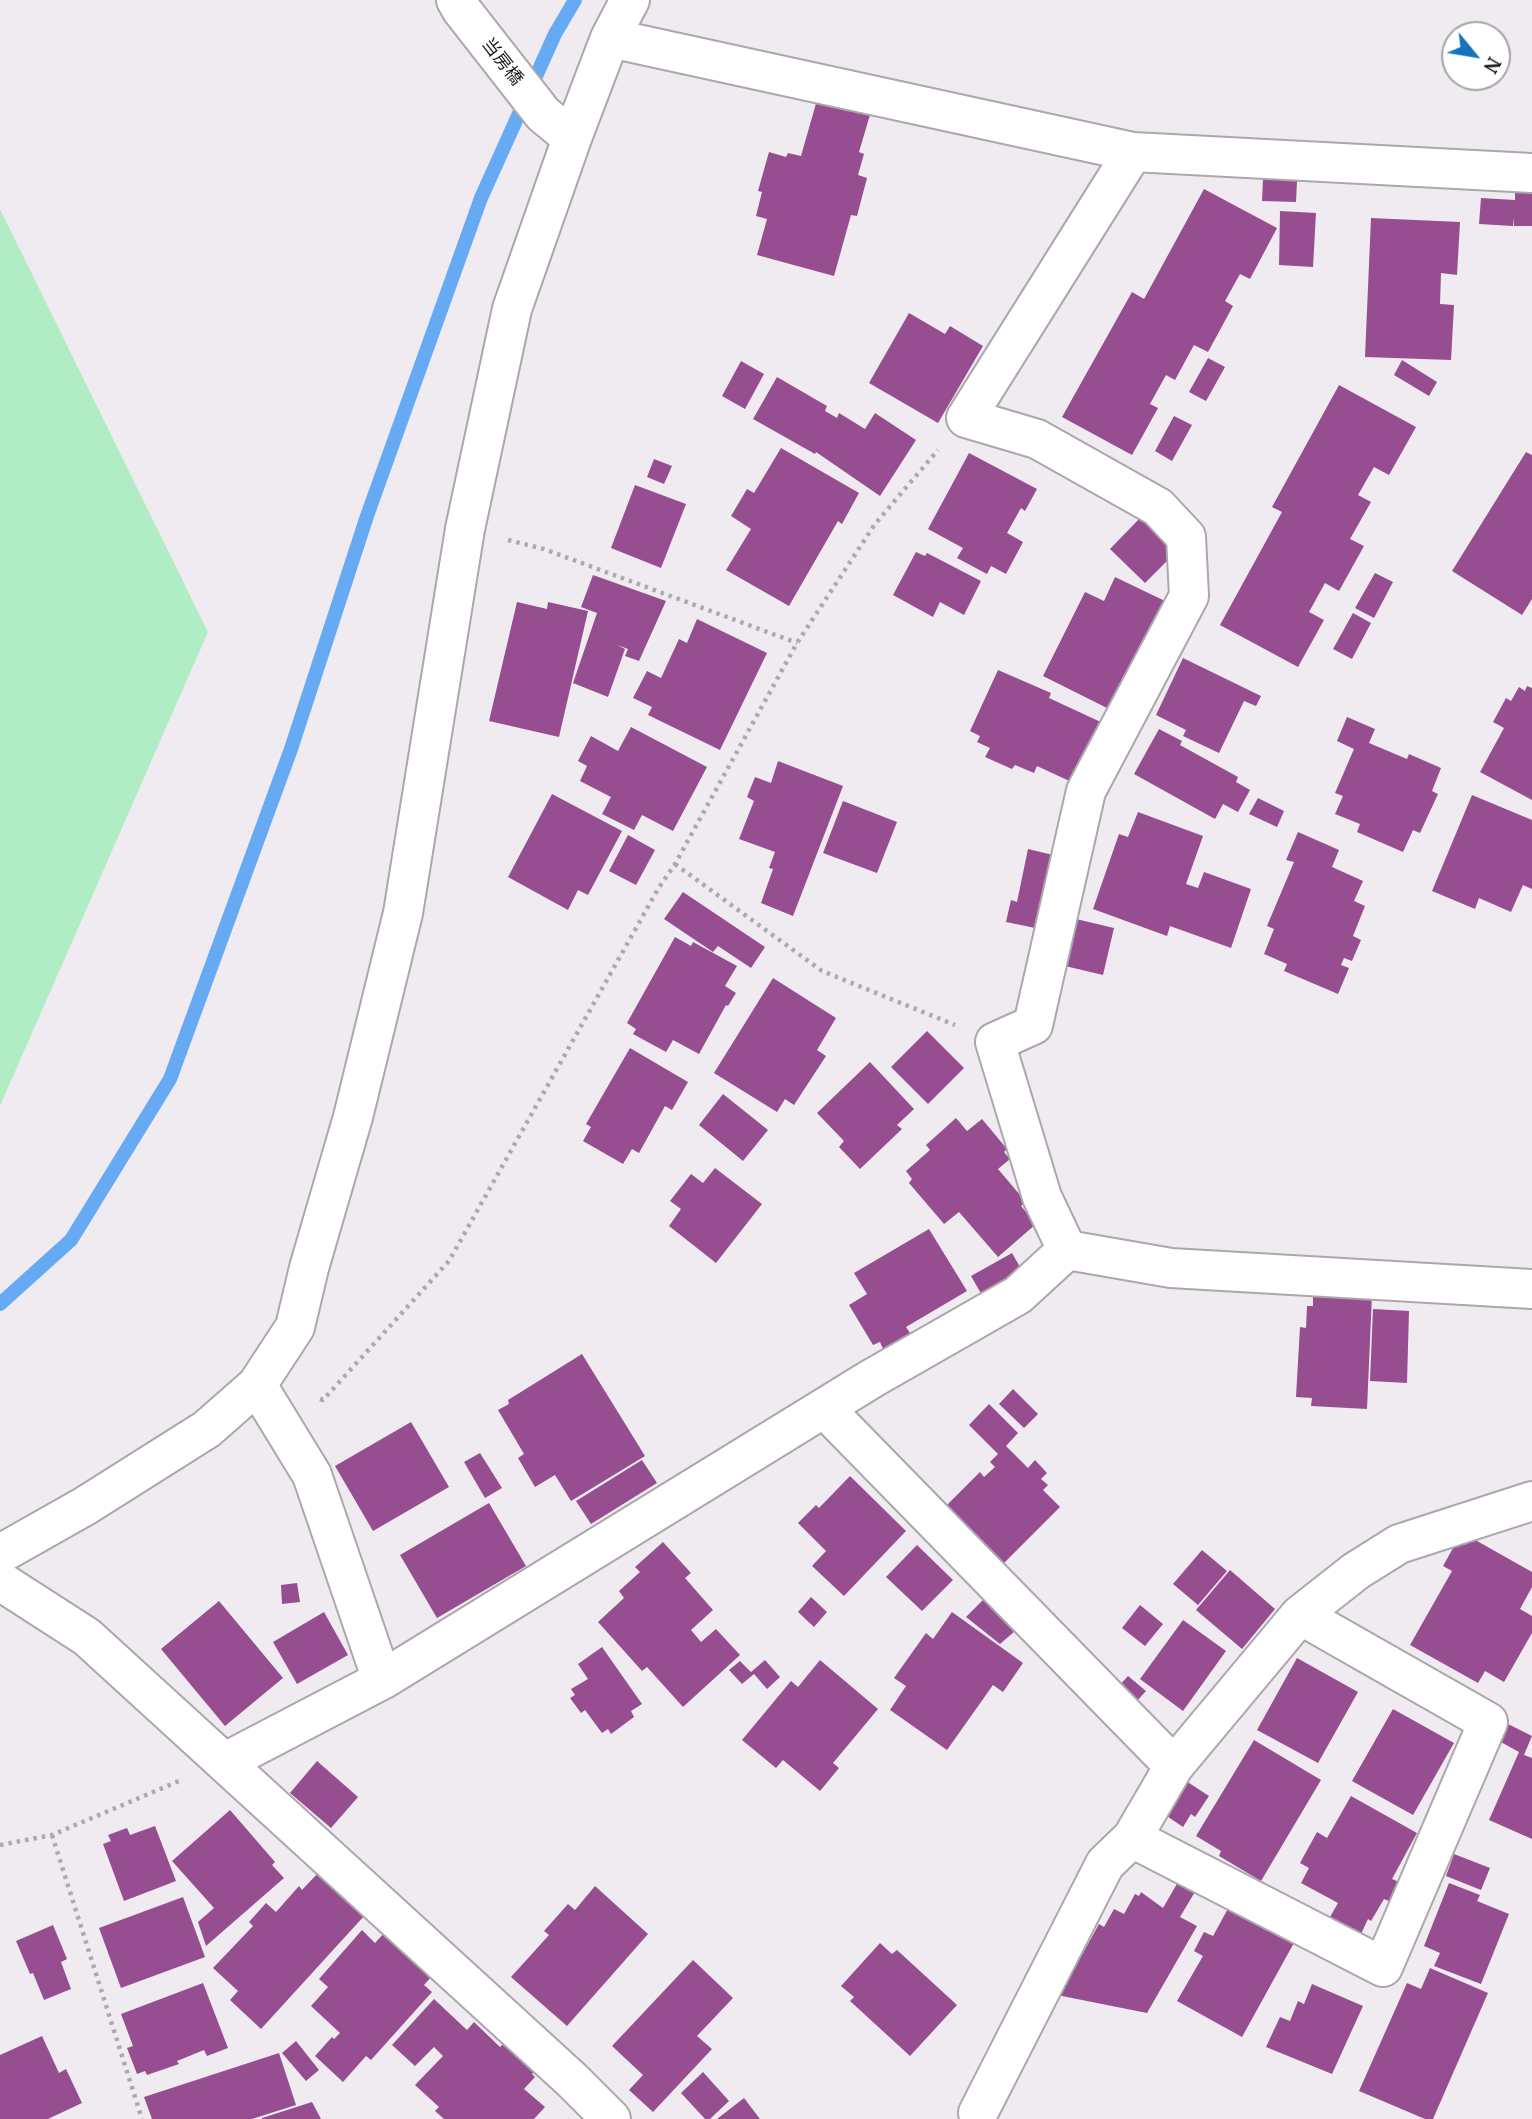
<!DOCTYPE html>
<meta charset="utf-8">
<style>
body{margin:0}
#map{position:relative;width:1532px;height:2119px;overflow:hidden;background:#efebf0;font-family:"PT Serif",serif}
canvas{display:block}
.north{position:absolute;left:1441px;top:21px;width:70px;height:70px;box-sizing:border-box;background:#fff;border:2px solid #a5a4a5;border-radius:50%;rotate:120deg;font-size:19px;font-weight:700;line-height:28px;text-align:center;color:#1d1b1d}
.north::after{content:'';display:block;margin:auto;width:24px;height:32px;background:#1472bf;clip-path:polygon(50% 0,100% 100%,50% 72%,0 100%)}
</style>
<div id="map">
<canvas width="1532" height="2119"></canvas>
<div class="north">N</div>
</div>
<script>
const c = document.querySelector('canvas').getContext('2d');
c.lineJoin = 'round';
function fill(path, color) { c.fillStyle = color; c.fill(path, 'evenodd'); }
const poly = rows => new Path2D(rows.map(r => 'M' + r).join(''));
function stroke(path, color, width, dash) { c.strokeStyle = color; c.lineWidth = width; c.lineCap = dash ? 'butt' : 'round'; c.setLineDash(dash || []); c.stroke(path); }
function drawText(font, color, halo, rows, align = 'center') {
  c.font = font + ' "PT Serif","Noto Sans JP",serif'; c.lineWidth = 5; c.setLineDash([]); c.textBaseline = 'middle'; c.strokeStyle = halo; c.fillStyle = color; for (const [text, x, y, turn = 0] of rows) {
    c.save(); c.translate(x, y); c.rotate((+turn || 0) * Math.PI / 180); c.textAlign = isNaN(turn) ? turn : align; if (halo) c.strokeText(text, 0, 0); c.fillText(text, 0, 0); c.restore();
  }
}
const green = poly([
 [0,209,208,632,0,1106]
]);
const stream = poly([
 [0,1304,71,1240,170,1079,291,749,367,516,481,198,555,34,575,0]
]);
const building = poly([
 [819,93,872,108,859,152,864,154,858,175,867,178,857,216,851,215,834,276,757,255,767,219,756,216,762,192,758,191,769,152,786,157,788,153,801,156],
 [1263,179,1297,181,1296,202,1262,201],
 [1204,189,1277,228,1250,279,1240,274,1225,301,1233,306,1208,352,1194,345,1175,380,1166,375,1150,404,1158,408,1132,455,1062,417,1132,292,1144,299],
 [1515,189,1532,190,1532,226,1514,226,1513,218,1513,226,1479,224,1481,198,1515,200],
 [1280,211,1316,213,1313,267,1279,265],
 [1371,218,1460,222,1457,275,1441,273,1440,304,1454,305,1451,360,1365,357],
 [909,313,945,334,950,326,983,346,938,423,869,383],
 [1208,358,1225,367,1206,401,1189,392],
 [1402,360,1437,382,1429,396,1394,375],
 [741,361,764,374,745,409,722,396],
 [777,377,827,406,825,411,837,418,839,413,865,429,875,413,916,440,880,496,816,452,815,454,753,419],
 [1339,385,1416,427,1389,475,1374,467,1358,495,1371,502,1350,539,1364,546,1339,591,1325,583,1309,612,1324,620,1298,667,1220,625,1282,512,1272,507],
 [1174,416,1192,425,1172,461,1155,451],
 [781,448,859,493,842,524,838,521,789,606,726,570,751,529,731,516,747,489,754,493],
 [1526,452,1532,455,1532,599,1522,615,1452,571],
 [969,453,1037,489,1025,511,1021,508,1007,533,1023,542,1006,574,991,566,987,574,957,558,963,548,928,529],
 [654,459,672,466,664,484,647,477],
 [635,485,686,504,661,568,611,548],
 [1141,517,1177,551,1145,583,1110,549],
 [916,552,925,556,927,553,981,581,964,615,940,602,933,617,893,595],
 [1375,573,1393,582,1374,618,1355,608],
 [593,575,666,601,639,661,625,656,628,649,617,645,625,649,608,697,573,683,597,613,581,607],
 [1115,577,1165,601,1111,710,1043,676,1085,592,1104,601],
 [517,602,547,609,548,602,588,611,559,737,489,721],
 [1353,613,1371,623,1352,659,1333,649],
 [697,619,767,653,720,750,648,715,652,707,633,698,647,671,661,678,679,639,687,643],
 [1183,658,1261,696,1256,706,1244,701,1219,753,1183,736,1186,730,1156,715],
 [998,670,1051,693,1049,698,1105,724,1078,785,1037,766,1034,773,1015,765,1012,769,985,757,990,748,977,742,980,736,970,731],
 [1527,686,1532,688,1532,800,1480,772,1504,728,1493,722,1506,698,1511,701,1519,687,1525,691],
 [1347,717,1375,729,1369,743,1407,759,1409,754,1441,768,1432,791,1438,794,1420,833,1413,830,1403,852,1357,832,1360,824,1335,814,1343,796,1335,793,1354,749,1337,741],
 [631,727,707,767,673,831,642,815,634,830,602,814,611,797,580,781,587,766,578,761,591,736,618,751],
 [1159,729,1182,741,1180,745,1238,777,1236,782,1250,790,1238,812,1223,804,1215,819,1134,774],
 [778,761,843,786,793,916,761,903,773,869,769,868,775,852,739,839,754,801,747,797,755,777,771,783],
 [552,794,622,831,588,895,578,890,568,910,508,877],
 [1472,795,1532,820,1532,889,1523,885,1511,912,1479,898,1475,909,1432,891],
 [1258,798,1284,811,1277,827,1249,814],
 [843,801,897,822,877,873,823,853],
 [1138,812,1203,836,1186,884,1198,888,1204,872,1251,889,1231,948,1170,926,1167,936,1093,909,1119,834,1128,837],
 [1298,832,1339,850,1332,867,1363,881,1354,901,1365,906,1353,936,1361,940,1352,961,1344,958,1341,965,1349,968,1338,994,1284,971,1287,964,1264,954,1274,929,1267,926,1294,862,1286,860],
 [628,835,655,850,636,885,609,871],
 [1028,849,1053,855,1040,929,1006,922,1011,900,1017,902],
 [683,892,765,947,751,968,718,946,713,952,664,919],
 [1076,919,1114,928,1103,975,1065,966],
 [675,937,691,946,693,942,737,966,725,986,736,993,728,1006,726,1005,699,1054,673,1040,666,1052,633,1034,636,1029,627,1023],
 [773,978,836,1018,817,1050,826,1056,794,1105,785,1099,777,1112,714,1073],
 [927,1031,964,1068,928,1104,891,1067],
 [630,1048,688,1082,672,1110,665,1106,639,1153,632,1149,623,1164,583,1141,591,1127,586,1124],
 [870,1062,914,1109,897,1125,902,1129,860,1169,839,1147,844,1141,817,1113],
 [723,1094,768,1130,743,1161,699,1125],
 [956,1118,967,1131,982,1119,1007,1149,1004,1152,1010,1159,998,1169,1026,1202,1021,1206,1036,1224,998,1257,959,1212,944,1224,909,1183,912,1179,906,1171,930,1150,926,1145],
 [715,1168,762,1204,716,1263,669,1226,681,1209,670,1201,691,1174,703,1183],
 [929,1229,967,1291,906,1327,910,1333,883,1349,880,1342,873,1345,849,1305,867,1294,854,1273],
 [1012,1253,1024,1274,983,1297,971,1276],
 [1313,1293,1372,1295,1367,1409,1311,1406,1312,1398,1296,1397,1300,1327,1306,1328,1307,1306,1313,1306],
 [1373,1309,1409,1311,1407,1383,1370,1381],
 [582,1354,645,1456,571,1501,555,1475,535,1487,518,1458,524,1454,498,1410,509,1404,508,1400],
 [1013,1389,1038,1414,1024,1428,999,1404],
 [989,1404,1018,1433,1006,1446,1028,1468,1035,1460,1047,1473,1041,1479,1048,1485,1043,1490,1060,1507,1000,1567,945,1507,980,1472,984,1477,995,1467,990,1462,998,1454,969,1425],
 [411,1422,449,1487,373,1531,335,1466],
 [480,1453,502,1488,485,1498,464,1462],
 [642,1460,657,1483,591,1524,576,1501],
 [850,1476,906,1531,844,1596,812,1566,826,1551,798,1523,816,1505,819,1508],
 [489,1503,526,1566,437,1618,400,1555],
 [1470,1537,1532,1572,1532,1587,1520,1609,1532,1616,1532,1633,1504,1682,1485,1671,1478,1683,1410,1645,1452,1571,1443,1566,1457,1541,1465,1545],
 [663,1542,691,1573,685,1578,713,1610,691,1630,701,1642,716,1629,740,1655,683,1707,647,1667,642,1671,598,1622,624,1598,619,1591,640,1572,635,1567],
 [917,1545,953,1580,922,1611,886,1577],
 [1202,1550,1227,1571,1198,1605,1173,1584],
 [1230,1570,1275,1609,1242,1649,1196,1610],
 [297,1583,300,1602,282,1604,281,1585],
 [811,1597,827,1612,814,1627,798,1612],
 [984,1599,1015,1631,1000,1644,966,1617],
 [219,1601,283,1678,225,1726,161,1649],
 [1140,1605,1163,1624,1145,1646,1122,1628],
 [324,1612,348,1655,297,1684,273,1642],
 [952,1612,1023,1663,1003,1692,993,1685,947,1750,890,1710,906,1686,894,1678,926,1633,933,1639],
 [1183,1620,1226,1651,1183,1711,1140,1679],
 [602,1647,642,1704,631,1711,634,1717,611,1734,608,1729,602,1733,585,1710,581,1713,570,1698,575,1695,571,1689,588,1679,578,1664],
 [1297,1658,1358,1692,1318,1763,1257,1730],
 [765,1660,780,1677,767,1689,754,1674,742,1684,729,1670,740,1661,751,1672],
 [820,1660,878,1709,833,1763,839,1768,820,1791,783,1760,776,1768,742,1740,791,1681,798,1687],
 [1128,1676,1146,1691,1136,1702,1118,1687],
 [1393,1709,1454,1743,1413,1815,1352,1781],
 [1508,1724,1532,1736,1524,1755,1532,1758,1532,1839,1489,1820,1519,1752,1499,1741],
 [1254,1740,1321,1780,1261,1881,1219,1856,1221,1851,1196,1836],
 [317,1761,358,1797,331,1828,290,1793],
 [1186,1781,1209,1796,1195,1817,1191,1814,1183,1827,1164,1814],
 [1351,1796,1417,1833,1392,1879,1399,1882,1389,1901,1384,1899,1371,1921,1368,1919,1361,1934,1330,1917,1338,1903,1301,1883,1309,1868,1300,1863,1317,1832,1327,1838],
 [230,1810,275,1862,272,1865,284,1878,206,1946,198,1922,214,1908,172,1861],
 [155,1826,176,1881,124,1901,103,1844,111,1841,108,1835,127,1828,130,1835],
 [1454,1854,1490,1868,1481,1890,1446,1876],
 [319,1872,365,1915,261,2029,230,2000,238,1991,213,1968,253,1926,249,1922,266,1903,276,1912,299,1886,302,1890],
 [1182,1875,1199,1885,1180,1917,1197,1926,1147,2013,1052,1994,1066,1967,1073,1971,1099,1924,1104,1927,1114,1909,1124,1914,1135,1894,1139,1896,1141,1892,1163,1908],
 [1449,1883,1480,1895,1477,1901,1509,1914,1481,1984,1434,1966,1440,1953,1424,1946],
 [595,1886,648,1934,567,2026,511,1977,549,1935,544,1931,568,1904,575,1910],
 [183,1897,205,1957,121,1988,99,1928],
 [1230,1905,1295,1941,1242,2037,1177,2001,1203,1956,1194,1951,1204,1932,1213,1936],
 [53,1925,67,1959,61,1962,71,1989,44,2000,33,1973,30,1974,16,1941],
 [362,1930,375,1943,385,1932,433,1975,424,1985,432,1992,371,2060,366,2056,343,2082,315,2056,332,2037,334,2039,340,2033,311,2006,328,1987,319,1979],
 [880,1943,892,1954,897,1950,957,2005,910,2056,850,2001,854,1997,841,1986],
 [693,1960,733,1998,697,2036,712,2049,653,2112,629,2090,643,2075,612,2046],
 [1430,1968,1488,1993,1433,2119,1425,2119,1359,2091,1407,1983,1421,1989],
 [203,1983,228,2048,207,2056,204,2050,177,2061,179,2064,147,2075,145,2071,137,2074,127,2048,133,2046,121,2014],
 [1312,1984,1363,2006,1332,2074,1266,2047,1280,2017,1290,2021,1298,2001,1304,2004],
 [434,1999,467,2030,474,2022,500,2047,506,2041,536,2070,532,2074,535,2077,524,2089,545,2107,534,2119,444,2119,435,2111,439,2107,415,2085,443,2056,434,2047,415,2066,392,2045],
 [42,2036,59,2073,66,2069,82,2103,48,2119,0,2119,0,2055],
 [296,2041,319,2070,306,2081,282,2053],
 [279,2053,296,2105,252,2119,152,2119,144,2097],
 [703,2072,729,2101,710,2119,705,2119,681,2093],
 [744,2098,760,2119,717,2119],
 [312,2102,321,2119,262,2119,262,2118]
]);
const path = poly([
 [508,540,544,549,797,643],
 [675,864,822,971,955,1025],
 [320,1399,323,1400,449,1261,658,889,675,864,797,643,875,524,938,450],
 [52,1835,142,2119],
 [0,1845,52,1835,179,1781]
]);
const minor = poly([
 [456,0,461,9,543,114,572,138],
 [610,38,1133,152,1532,173],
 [1067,1250,1042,1197,995,1042,1033,1025,1086,791,1189,596,1186,537,1158,507,1037,439,966,418,1133,152],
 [257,1385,312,1475,382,1680],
 [825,1409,1174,1766],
 [0,1554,85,1506,207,1429,257,1385,295,1327,309,1268,353,1117,403,913,465,529,512,309,572,138,610,38,630,0],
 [0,1581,87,1637,572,2080,611,2119],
 [225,1762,382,1680,871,1379,1018,1295,1067,1250,1171,1268,1532,1289],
 [1132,1838,1383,1967,1488,1722,1300,1615],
 [978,2113,1105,1864,1132,1838,1174,1766,1300,1615,1356,1571,1399,1544,1532,1501]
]);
const streetNames = [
 ["当房橋",502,62,52]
];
fill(green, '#b1edc4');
stroke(stream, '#67aaf4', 14);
fill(building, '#964e90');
stroke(minor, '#aba7ac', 42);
stroke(path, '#adaaae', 4.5, [3.5, 5]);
stroke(minor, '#fff', 38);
drawText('18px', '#1d1b1d', '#fff', streetNames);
</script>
